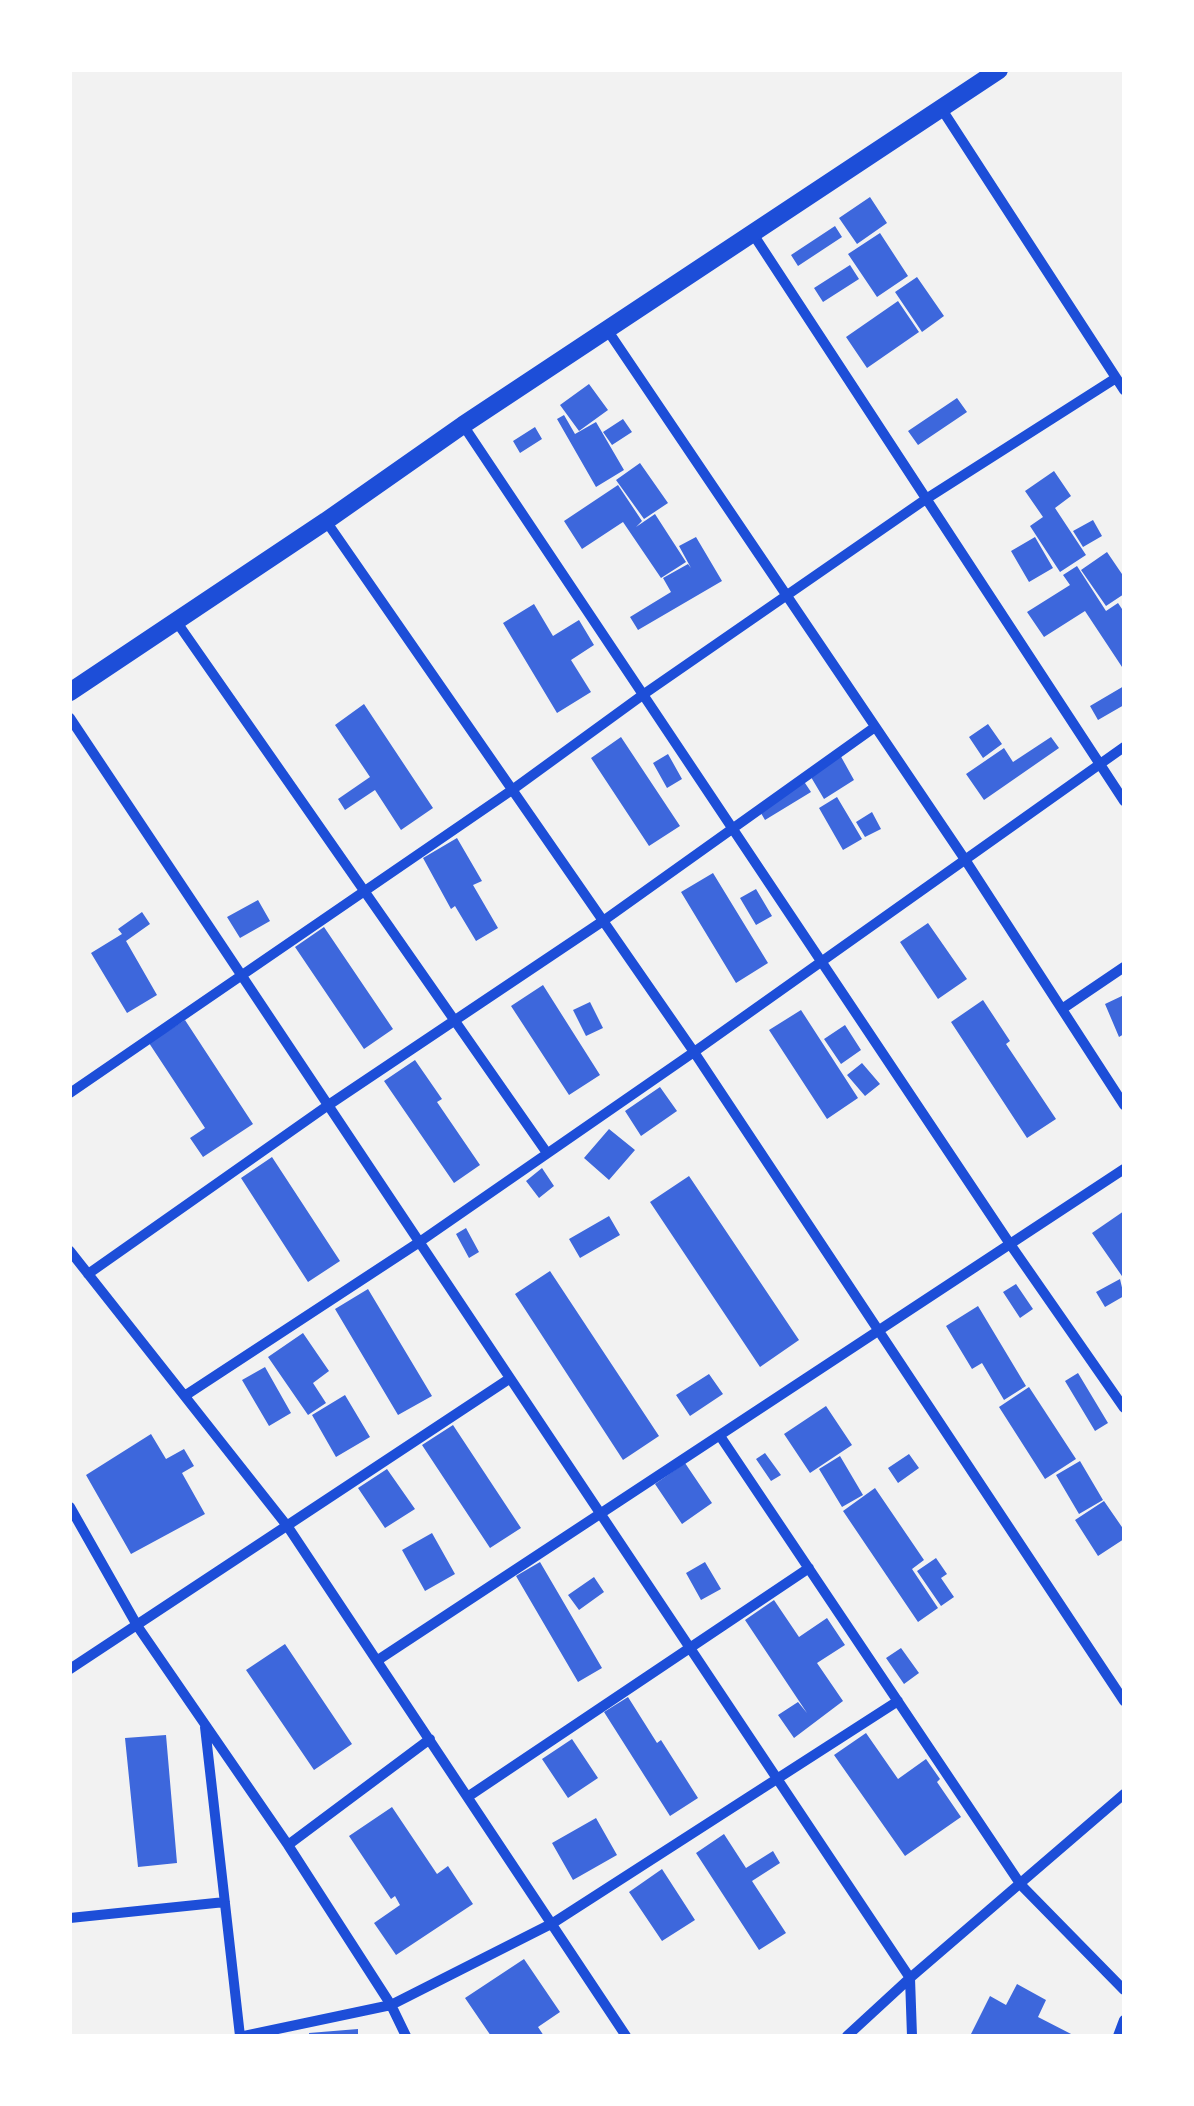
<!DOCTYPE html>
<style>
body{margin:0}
#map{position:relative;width:1194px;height:2106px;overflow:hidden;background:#f2f2f2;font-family:Spectral,serif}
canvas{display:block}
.frame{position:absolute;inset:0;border:72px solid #fff;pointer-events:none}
</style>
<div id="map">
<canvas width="1194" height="2106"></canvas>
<div class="frame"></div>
</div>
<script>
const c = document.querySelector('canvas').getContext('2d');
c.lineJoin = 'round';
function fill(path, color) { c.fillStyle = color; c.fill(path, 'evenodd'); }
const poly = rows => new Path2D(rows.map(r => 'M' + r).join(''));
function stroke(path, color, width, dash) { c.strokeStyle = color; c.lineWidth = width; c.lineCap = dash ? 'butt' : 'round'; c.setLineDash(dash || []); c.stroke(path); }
const building = poly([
 [870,197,887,223,857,244,839,218],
 [835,226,842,237,798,266,791,255],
 [880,233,908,276,877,297,848,254],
 [850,265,859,279,823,302,814,288],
 [917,277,944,316,922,332,895,292],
 [898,301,919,332,867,368,846,337],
 [589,384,608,410,579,431,560,405],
 [957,398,967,412,918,445,908,431],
 [564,415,575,434,596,422,624,470,596,487,557,419],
 [623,419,632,432,612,445,603,432],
 [535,427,542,439,520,453,513,441],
 [640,463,668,503,644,519,616,480],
 [1054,471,1071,496,1055,508,1086,555,1060,572,1030,526,1043,517,1025,491],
 [618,485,642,521,636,527,655,514,686,562,661,578,623,522,582,549,564,521],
 [1093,520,1102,536,1083,547,1073,531],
 [696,537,722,581,638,630,630,617,671,592,663,578,688,564,691,568,679,546],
 [1035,537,1053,568,1029,582,1011,551],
 [1107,552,1124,577,1124,594,1106,606,1081,570],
 [1077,566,1106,611,1118,603,1124,612,1124,670,1085,611,1044,637,1027,612,1070,585,1063,575],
 [534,604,553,636,579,620,594,645,571,660,591,692,557,713,503,623],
 [1124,686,1124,705,1098,720,1090,706],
 [364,704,433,808,401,830,375,790,345,810,338,799,370,777,335,725],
 [988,724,1002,744,983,758,969,737],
 [621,737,680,826,649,846,591,758],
 [1051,737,1059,748,984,800,966,774,1004,748,1013,762],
 [839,753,854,780,824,799,808,772],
 [668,754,682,779,667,788,653,763],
 [803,780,811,792,765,820,758,808],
 [837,797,862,839,843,850,819,808],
 [872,812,881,829,865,837,856,822],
 [457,838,482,881,473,885,498,928,476,941,455,906,451,909,423,858],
 [713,873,768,963,736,983,681,892],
 [756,889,772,916,756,925,740,898],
 [258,900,270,921,240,938,227,917],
 [142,912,150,924,126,941,157,995,127,1013,91,953,122,934,118,929],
 [928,923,967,979,938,999,900,942],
 [324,927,393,1029,364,1049,295,947],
 [543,985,600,1075,569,1095,511,1006],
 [1124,995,1124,1034,1119,1037,1105,1004],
 [983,1000,1010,1041,1006,1044,1056,1119,1027,1138,951,1022],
 [590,1002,603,1028,586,1036,573,1010],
 [801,1010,858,1098,827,1119,769,1030],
 [185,1020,253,1124,203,1157,190,1138,205,1128,149,1043],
 [845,1025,861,1050,841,1064,824,1039],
 [415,1060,442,1099,437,1102,480,1165,454,1183,384,1081],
 [862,1063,880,1084,865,1096,847,1075],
 [660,1087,677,1111,641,1136,625,1111],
 [609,1129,635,1150,609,1180,584,1158],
 [272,1157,340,1261,308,1282,241,1178],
 [542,1168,554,1186,539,1198,526,1181],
 [689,1176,799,1340,760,1367,650,1202],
 [1124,1211,1124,1279,1092,1233],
 [609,1216,620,1235,580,1258,569,1239],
 [466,1228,479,1252,469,1258,456,1234],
 [550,1271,659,1436,623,1460,515,1294],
 [1120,1279,1124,1296,1105,1307,1096,1292],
 [1016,1284,1033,1309,1020,1318,1003,1292],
 [368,1289,432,1396,398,1415,335,1309],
 [978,1306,1026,1386,1004,1400,982,1363,972,1369,946,1326],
 [303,1333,329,1371,313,1383,326,1403,308,1415,268,1357],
 [265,1367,291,1413,269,1426,242,1380],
 [1078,1373,1108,1423,1095,1431,1065,1381],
 [709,1374,723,1394,690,1416,676,1395],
 [1029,1387,1076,1459,1045,1479,999,1407],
 [345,1395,370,1437,336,1457,312,1415],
 [826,1406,852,1445,810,1473,784,1434],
 [453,1425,521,1528,490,1548,422,1445],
 [151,1434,166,1459,184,1449,194,1466,182,1473,205,1514,131,1554,86,1475],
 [765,1453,781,1475,771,1481,756,1459],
 [909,1454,919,1468,898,1483,888,1468],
 [840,1456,863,1495,842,1507,819,1469],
 [1080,1461,1103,1500,1079,1514,1056,1475],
 [685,1463,712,1503,682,1524,655,1484],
 [387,1469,415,1509,385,1528,358,1488],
 [875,1488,924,1560,912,1569,938,1608,918,1622,843,1511],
 [1104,1501,1124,1530,1124,1539,1098,1556,1075,1520],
 [432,1533,455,1574,425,1591,402,1550],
 [936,1558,947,1574,941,1578,954,1597,941,1606,917,1571],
 [540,1562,602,1668,578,1682,516,1576],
 [705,1562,721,1589,701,1600,686,1573],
 [594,1577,604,1592,579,1610,568,1595],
 [774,1600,799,1637,827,1618,845,1645,817,1663,843,1701,794,1738,778,1715,798,1702,807,1713,745,1620],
 [285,1644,352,1744,314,1770,246,1670],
 [901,1648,919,1673,904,1684,886,1658],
 [628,1697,657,1743,661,1740,698,1798,670,1816,604,1712],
 [866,1733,898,1779,926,1759,940,1779,937,1782,961,1817,905,1856,834,1755],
 [166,1735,177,1863,138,1867,125,1738],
 [572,1739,598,1778,568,1798,542,1759],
 [392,1807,437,1874,448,1866,473,1904,396,1955,374,1923,400,1905,395,1896,391,1899,349,1836],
 [596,1818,617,1855,573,1880,552,1843],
 [724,1834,746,1868,773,1851,780,1863,752,1881,786,1933,759,1950,696,1853],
 [662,1869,695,1920,662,1941,629,1892],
 [524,1959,560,2012,538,2027,544,2036,491,2036,465,1998],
 [1017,1984,1046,2000,1038,2017,1075,2036,970,2036,990,1996,1006,2005],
 [358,2029,358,2036,309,2036,309,2033]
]);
const minor = poly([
 [941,108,1124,390],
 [753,234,1124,801],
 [608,331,966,861,1124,1105],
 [463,425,1010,1244,1124,1408],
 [326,521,694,1052,1124,1701],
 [176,621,547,1153],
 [70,718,910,1978,912,2036],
 [1062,1009,1124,967],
 [70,1093,512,790,644,694,926,499,1116,378],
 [70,1251,288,1527,626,2036],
 [88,1274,327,1106,603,921,875,727],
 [186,1395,418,1243,694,1052,1124,747],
 [720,1436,1021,1885,1124,1990],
 [70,1507,138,1627,288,1845,391,2005,406,2036],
 [378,1660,1124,1169],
 [70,1669,509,1379],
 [205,1727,240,2036],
 [469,1796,809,1568],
 [288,1845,430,1739],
 [70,1918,225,1902],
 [244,2036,391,2005,553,1923,898,1701],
 [847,2036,910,1978,1124,1794],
 [1118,2036,1124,2020]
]);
const tertiary = poly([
 [70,692,326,521,463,425,999,70]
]);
fill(building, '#3d67dc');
stroke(minor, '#1d4ed8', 10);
stroke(tertiary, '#1d4ed8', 18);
</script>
